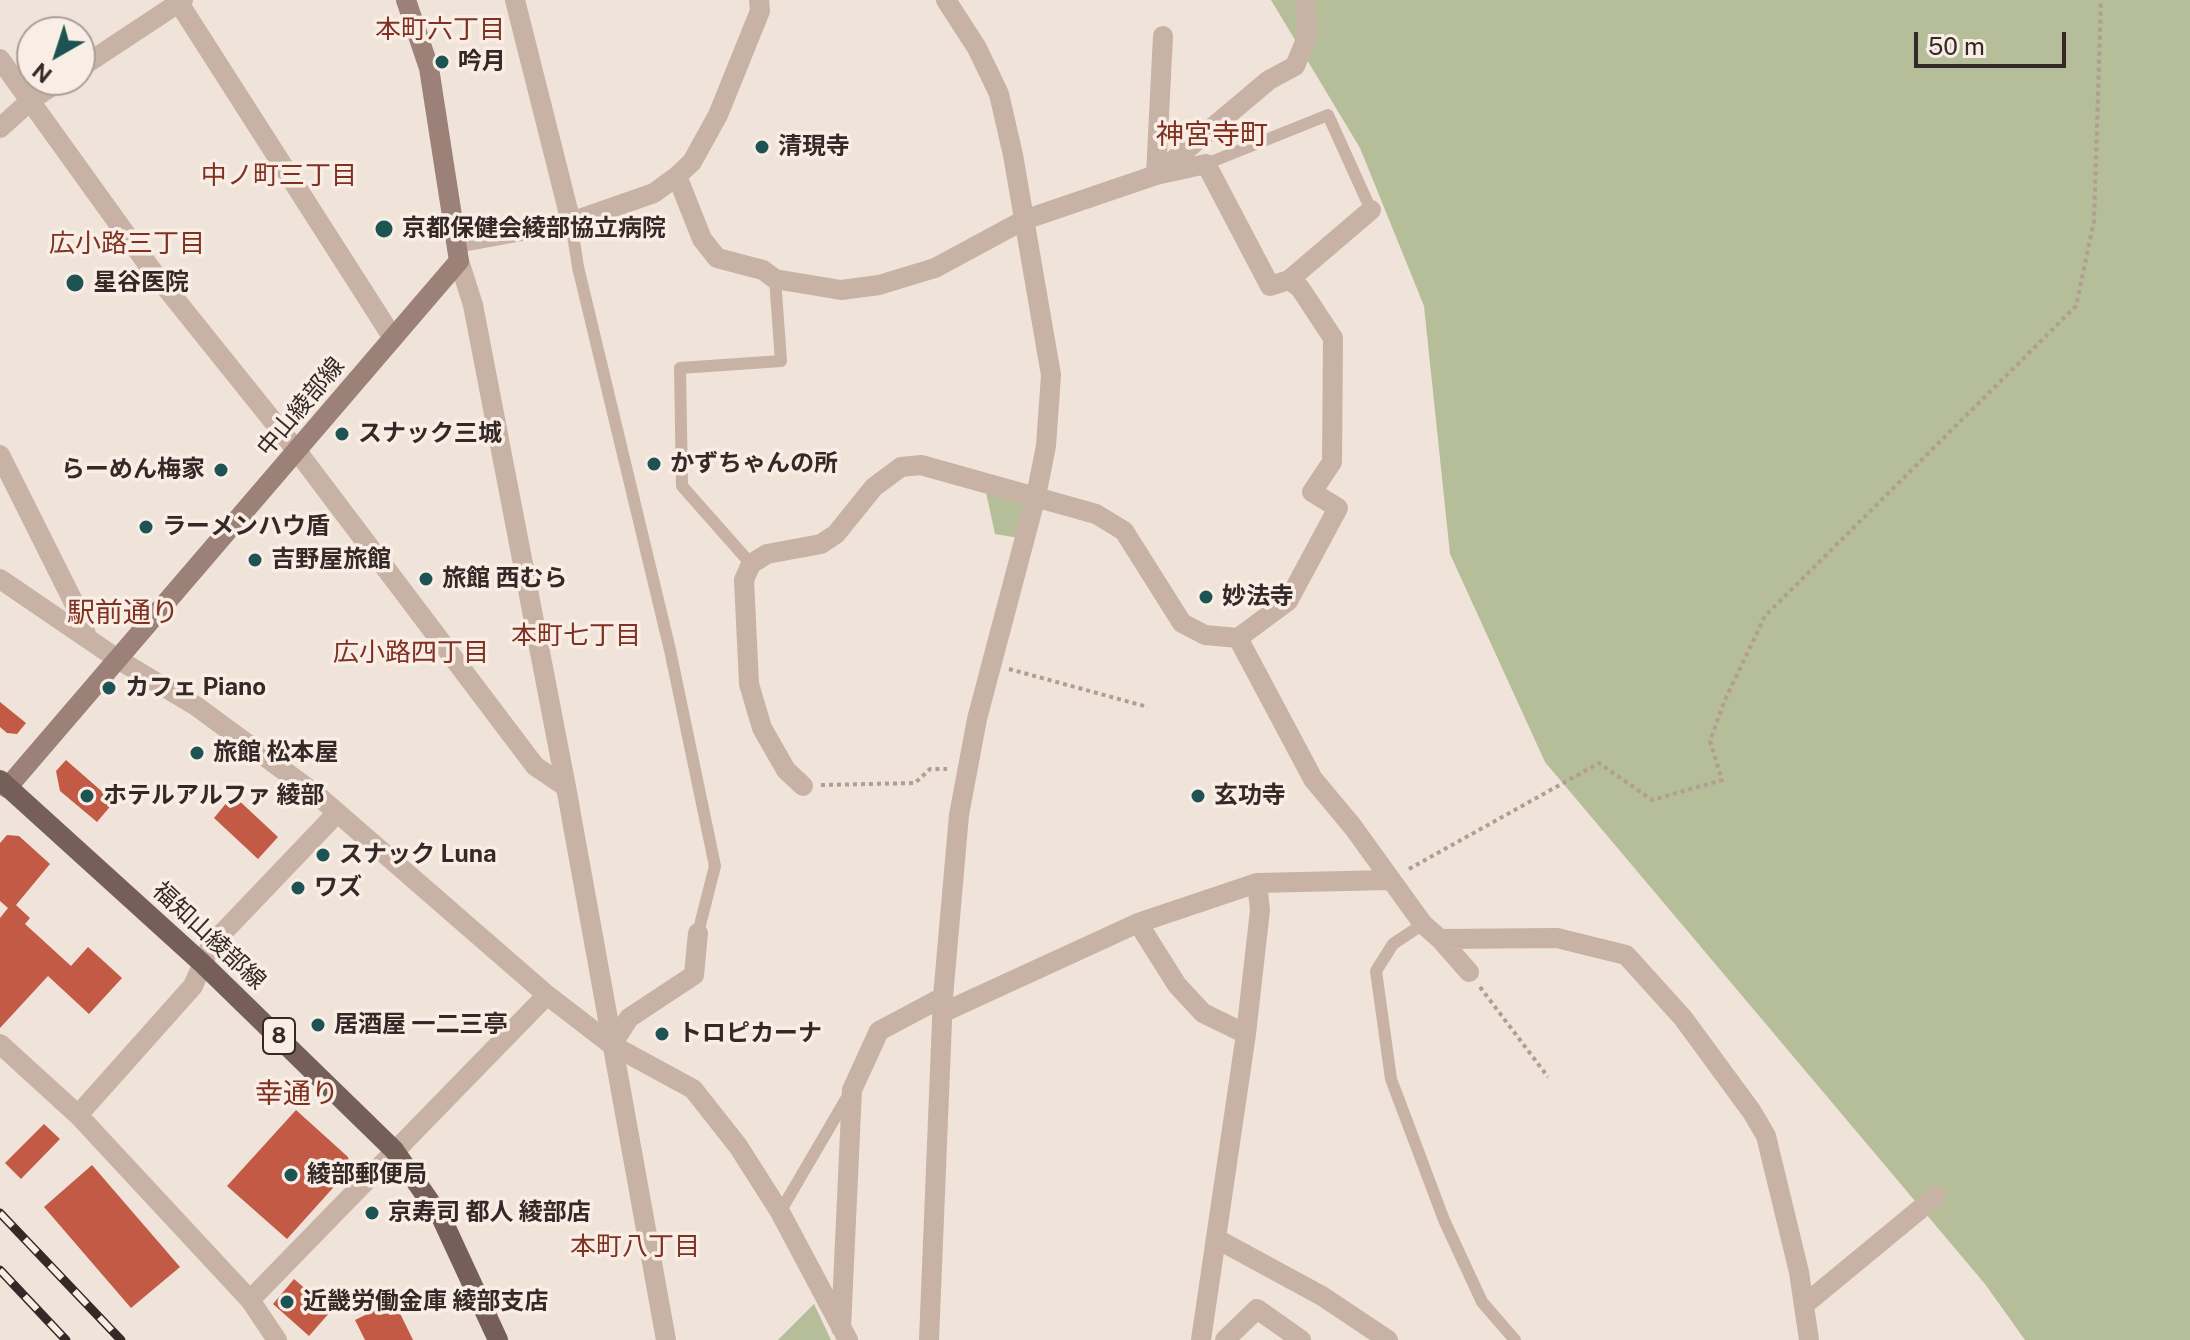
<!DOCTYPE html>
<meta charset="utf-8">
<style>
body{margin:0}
#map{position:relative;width:2190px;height:1340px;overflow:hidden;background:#f0e3d9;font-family:"Public Sans",sans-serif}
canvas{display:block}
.north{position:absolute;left:16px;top:16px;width:80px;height:80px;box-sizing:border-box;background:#f8eee5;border:2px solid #aa9f99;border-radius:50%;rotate:219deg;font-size:22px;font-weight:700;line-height:32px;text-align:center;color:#342926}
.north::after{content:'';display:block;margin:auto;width:28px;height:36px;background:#1d5353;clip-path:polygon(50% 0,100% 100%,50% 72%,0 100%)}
.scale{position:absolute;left:1914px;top:32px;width:152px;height:36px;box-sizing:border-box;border:4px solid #342926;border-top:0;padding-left:10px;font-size:24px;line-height:28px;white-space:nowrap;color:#342926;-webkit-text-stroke:6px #f8eee5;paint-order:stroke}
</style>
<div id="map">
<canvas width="2190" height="1340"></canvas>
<div class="north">N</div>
<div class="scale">50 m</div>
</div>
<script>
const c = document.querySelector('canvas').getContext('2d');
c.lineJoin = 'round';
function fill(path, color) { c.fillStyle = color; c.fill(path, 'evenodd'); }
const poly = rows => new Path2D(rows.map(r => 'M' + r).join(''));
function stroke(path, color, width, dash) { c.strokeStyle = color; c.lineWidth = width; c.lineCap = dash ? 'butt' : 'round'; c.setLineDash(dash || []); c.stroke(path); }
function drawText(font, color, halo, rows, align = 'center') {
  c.font = font + ' "Public Sans","Noto Sans JP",sans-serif'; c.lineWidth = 7; c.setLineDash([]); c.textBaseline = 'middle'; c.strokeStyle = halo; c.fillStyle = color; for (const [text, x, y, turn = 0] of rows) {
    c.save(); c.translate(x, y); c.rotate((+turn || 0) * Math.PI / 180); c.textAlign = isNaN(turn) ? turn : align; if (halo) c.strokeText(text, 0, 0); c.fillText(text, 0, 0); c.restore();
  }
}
const green = poly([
 [1271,0,2190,0,2190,1340,2025,1340,1985,1284,1545,762,1450,554,1424,306,1360,148],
 [984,483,1036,496,1025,539,995,534],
 [814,1304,831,1340,778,1340]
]);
const building = poly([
 [0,702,26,723,17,734,7,733,0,727],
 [66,760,114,802,97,822,60,791,56,771],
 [233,795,278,837,258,859,214,818],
 [7,835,19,836,50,864,16,905,30,918,25,924,71,966,88,947,122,978,89,1014,48,976,0,1028,0,918,8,908,0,901,0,843],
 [296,1110,348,1157,350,1169,287,1239,227,1186],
 [44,1124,60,1139,21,1179,5,1163],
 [92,1165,180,1267,131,1308,44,1207],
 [294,1279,331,1311,309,1336,273,1304],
 [394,1301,413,1340,365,1340,355,1320]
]);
const path = poly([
 [1009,669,1148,707],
 [821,785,915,783,930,769,947,769],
 [1409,869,1599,763,1652,800,1722,780,1710,741,1724,702,1765,616,2076,306,2094,221,2101,0],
 [1480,987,1548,1077]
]);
const service = poly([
 [1206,164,1328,115,1371,210],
 [571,222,578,267,670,650,715,866,698,933],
 [751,564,682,486,680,368,781,361,775,279],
 [1423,924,1393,944,1376,971,1391,1079,1444,1220,1482,1302,1515,1340],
 [780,1212,849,1094]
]);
const minor = poly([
 [177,0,393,338],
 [515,0,571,222],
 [0,59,151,269,297,451,535,766,566,787],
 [80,68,183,0],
 [0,128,30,101,61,80],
 [677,176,702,239,717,258,763,270,775,279,841,290,879,285,935,268,1024,220,1156,175,1269,80,1295,66,1307,37,1305,0],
 [457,243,571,222,654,193,677,176,692,162,718,115,760,11,759,0],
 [1289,280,1371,210],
 [0,455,78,611,87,637],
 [0,579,119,660,196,706,317,795,547,995,612,1045,693,1089,738,1146,780,1212,848,1340],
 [1238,638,1313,779,1353,827,1423,924,1440,939,1557,938,1626,955,1683,1018,1752,1112,1766,1136,1799,1272,1809,1340],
 [803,786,786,770,762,728,749,684,744,580,751,564,767,554,821,544,836,534,874,487,901,467,921,465,1096,514,1124,531,1182,623,1205,635,1238,638,1288,601,1338,508,1312,492,1332,462,1333,338,1300,288,1289,280,1270,286,1206,164,1156,175,1163,36],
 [1138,923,1177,985,1203,1013,1246,1034],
 [1440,939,1469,972],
 [942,1013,1138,923,1257,883,1389,880],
 [0,1044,78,1115,250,1300,277,1340],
 [612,1045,629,1018,694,975,698,933],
 [78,1115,193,986,211,945,337,813],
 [1217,1239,1322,1296,1388,1340],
 [250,1300,547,995],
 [1804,1305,1936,1196],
 [841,1328,852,1090,879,1031,943,997],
 [929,1340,943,997,959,815,977,719,1036,496,1046,446,1051,375,1013,155,999,94,977,48,946,0],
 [1201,1340,1246,1034,1260,910,1257,883],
 [1225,1340,1257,1309,1301,1340]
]);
const tertiary = poly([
 [459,261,473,305,566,787,666,1340]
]);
const secondary = poly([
 [7,788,459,261,429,68,406,0]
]);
const primary = poly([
 [0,780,203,964,394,1150,442,1219,498,1340]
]);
const rail = poly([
 [0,1213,121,1340],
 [0,1270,66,1340]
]);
const markers = [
 [442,62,8,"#1d5353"],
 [762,147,8,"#1d5353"],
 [384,229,10,"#1d5353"],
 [75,283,10,"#1d5353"],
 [342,434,8,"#1d5353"],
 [654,464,8,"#1d5353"],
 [221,470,8,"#1d5353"],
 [146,527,8,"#1d5353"],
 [255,560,8,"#1d5353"],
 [426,579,8,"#1d5353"],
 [1206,597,8,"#1d5353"],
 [109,688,8,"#1d5353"],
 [197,753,8,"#1d5353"],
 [87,796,8,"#1d5353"],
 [1198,796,8,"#1d5353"],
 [323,855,8,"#1d5353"],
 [298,888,8,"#1d5353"],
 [318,1025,8,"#1d5353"],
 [662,1034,8,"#1d5353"],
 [291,1175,8,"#1d5353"],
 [372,1213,8,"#1d5353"],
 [287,1302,8,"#1d5353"]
];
const shields = [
 [279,1036,32]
];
const shieldNames = [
 ["8",279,1036]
];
const poiNames = [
 ["吟月",458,62],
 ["清現寺",778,147],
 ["京都保健会綾部協立病院",402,229],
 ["星谷医院",93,283],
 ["スナック三城",358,434],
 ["かずちゃんの所",670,464],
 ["らーめん梅家",205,470,"right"],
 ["ラーメンハウ盾",162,527],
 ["吉野屋旅館",271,560],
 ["旅館 西むら",442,579],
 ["妙法寺",1222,597],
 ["カフェ Piano",125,688],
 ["旅館 松本屋",213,753],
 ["ホテルアルファ 綾部",103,796],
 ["玄功寺",1214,796],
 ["スナック Luna",339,855],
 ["ワズ",314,888],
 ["居酒屋 一二三亭",334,1025],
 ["トロピカーナ",678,1034],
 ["綾部郵便局",307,1175],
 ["京寿司 都人 綾部店",388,1213],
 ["近畿労働金庫 綾部支店",303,1302]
];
const streetNames = [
 ["中山綾部線",301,407,-50],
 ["福知山綾部線",209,936,43]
];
const neighbourhoodNames = [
 ["本町六丁目",440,30],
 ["中ノ町三丁目",279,176],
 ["広小路三丁目",127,244],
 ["本町七丁目",576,636],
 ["広小路四丁目",411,653],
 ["本町八丁目",635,1247]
];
const quarterNames = [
 ["神宮寺町",1212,135],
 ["駅前通り",123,613],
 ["幸通り",297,1094]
];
fill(green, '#b5be99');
fill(building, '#c25a45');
stroke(path, '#b39c90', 4, [4, 4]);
stroke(service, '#c8b2a5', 12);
stroke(minor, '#c8b2a5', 20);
stroke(tertiary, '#c8b2a5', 20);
stroke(secondary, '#9b8177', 20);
stroke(primary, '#755f58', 20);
stroke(rail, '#342926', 9);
stroke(rail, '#f8eee5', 6, [18]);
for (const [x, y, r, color] of markers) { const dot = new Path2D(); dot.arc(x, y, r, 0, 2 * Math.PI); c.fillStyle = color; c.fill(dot); stroke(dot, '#f8eee5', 3); }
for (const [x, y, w] of shields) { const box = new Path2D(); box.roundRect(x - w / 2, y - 18, w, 36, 6); c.fillStyle = '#f8eee5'; c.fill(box); stroke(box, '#342926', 2); }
drawText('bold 22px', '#342926', null, shieldNames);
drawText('bold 24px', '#342926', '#f8eee5', poiNames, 'left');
drawText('24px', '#342926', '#f8eee5', streetNames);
drawText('26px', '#803122', '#f8eee5', neighbourhoodNames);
drawText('28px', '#803122', '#f8eee5', quarterNames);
</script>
